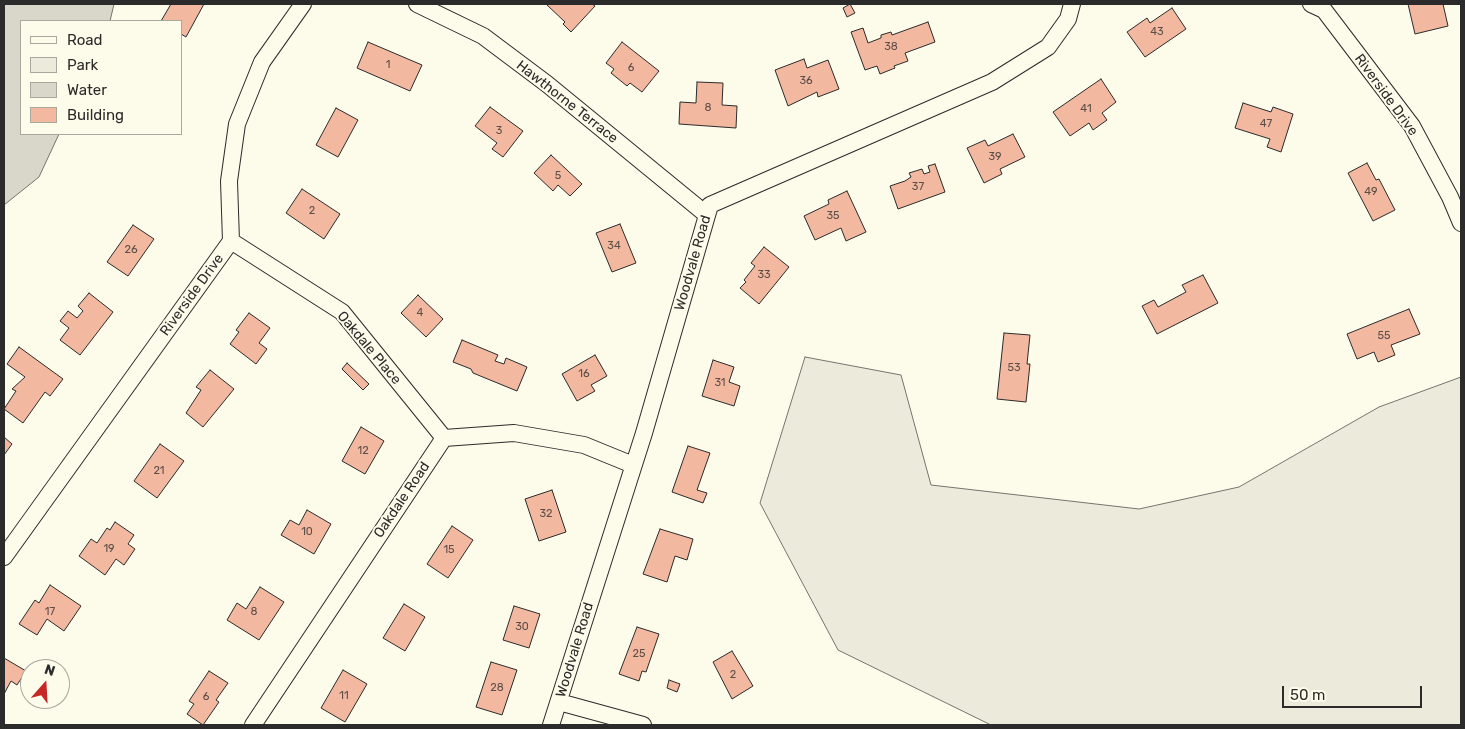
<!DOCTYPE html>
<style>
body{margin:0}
#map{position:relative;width:1465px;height:729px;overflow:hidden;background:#fdfbea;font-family:Rubik,sans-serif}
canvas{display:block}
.frame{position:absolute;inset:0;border:5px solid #2b2b2b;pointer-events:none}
.legend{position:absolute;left:20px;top:20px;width:162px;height:115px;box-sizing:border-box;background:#fdfbea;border:1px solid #a9a89e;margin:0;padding:6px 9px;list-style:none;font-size:15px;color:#2b2b2b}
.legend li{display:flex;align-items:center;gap:10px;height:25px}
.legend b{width:25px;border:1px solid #a9a89e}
.north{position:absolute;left:20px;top:659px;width:50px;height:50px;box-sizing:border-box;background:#fdfbea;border:1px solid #a9a89e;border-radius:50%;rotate:19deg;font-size:14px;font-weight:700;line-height:20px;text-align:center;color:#2b2b2b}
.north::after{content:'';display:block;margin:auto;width:18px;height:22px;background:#c62828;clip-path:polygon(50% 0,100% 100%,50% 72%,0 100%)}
.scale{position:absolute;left:1282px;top:686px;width:140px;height:22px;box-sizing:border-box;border:2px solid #2b2b2b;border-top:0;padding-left:6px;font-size:15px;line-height:18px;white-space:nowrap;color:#2b2b2b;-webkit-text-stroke:4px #fdfbea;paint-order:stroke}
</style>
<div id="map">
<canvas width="1465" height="729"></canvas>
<div class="frame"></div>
<ul class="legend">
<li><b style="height:6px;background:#fdfbea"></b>Road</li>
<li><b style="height:14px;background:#ecebdb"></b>Park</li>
<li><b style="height:14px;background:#d8d7c9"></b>Water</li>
<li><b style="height:14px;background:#f2b8a0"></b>Building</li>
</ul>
<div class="north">N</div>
<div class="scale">50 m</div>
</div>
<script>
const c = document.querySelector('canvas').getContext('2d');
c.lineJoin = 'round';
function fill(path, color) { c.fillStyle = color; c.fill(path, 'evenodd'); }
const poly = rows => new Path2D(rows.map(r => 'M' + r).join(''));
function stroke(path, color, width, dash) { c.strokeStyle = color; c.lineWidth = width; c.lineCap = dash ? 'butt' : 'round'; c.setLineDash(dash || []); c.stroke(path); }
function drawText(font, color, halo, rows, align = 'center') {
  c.font = font + ' Rubik,sans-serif'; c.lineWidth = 4; c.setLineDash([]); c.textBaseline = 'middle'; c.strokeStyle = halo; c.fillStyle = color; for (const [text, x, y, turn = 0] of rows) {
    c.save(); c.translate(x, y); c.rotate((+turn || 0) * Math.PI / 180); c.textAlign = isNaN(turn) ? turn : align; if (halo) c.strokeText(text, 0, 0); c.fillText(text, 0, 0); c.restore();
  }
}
const green = poly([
 [805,357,901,375,931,485,1139,509,1239,487,1379,407,1461,377,1461,725,991,725,838,650,760,503,805,357]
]);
const water = poly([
 [4,4,114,4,110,21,21,21,21,134,59,134,39,177,4,205,4,4]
]);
const building = poly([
 [171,4,204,4,186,37,181,34,181,21,161,21,171,4],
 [548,4,592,4,595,6,571,32,563,24,565,22,547,5,548,4],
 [850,4,855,13,847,17,843,8,850,4],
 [1408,4,1443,4,1448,26,1415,34,1408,4],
 [1172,8,1186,29,1145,57,1127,32,1147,18,1150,23,1172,8],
 [928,22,935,42,905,53,908,61,894,66,895,68,880,74,877,66,865,70,851,32,863,28,868,43,881,38,881,35,891,32,892,35,928,22],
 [368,42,422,65,410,91,357,68,368,42],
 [622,42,659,71,642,92,630,83,627,86,611,73,614,69,606,63,622,42],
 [804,59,807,68,828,60,839,89,818,97,817,92,788,106,775,70,804,59],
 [1101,79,1116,102,1102,113,1107,120,1093,130,1089,123,1070,136,1053,112,1101,79],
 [697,82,723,83,722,105,737,106,736,128,679,124,680,102,696,103,697,82],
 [1243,103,1271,112,1273,107,1293,114,1281,152,1267,147,1270,139,1235,128,1243,103],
 [490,107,523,131,503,157,492,149,497,143,475,126,490,107],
 [336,108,358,120,338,157,316,145,336,108],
 [1013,134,1025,157,1000,169,1002,174,984,183,967,148,985,140,988,146,1013,134],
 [551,155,582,184,570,196,558,185,553,191,534,173,551,155],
 [1367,163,1376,180,1379,179,1395,210,1373,221,1348,173,1367,163],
 [935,164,945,192,898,209,890,186,905,181,911,177,909,173,922,169,924,174,930,172,928,166,935,164],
 [302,189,340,214,324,239,286,213,302,189],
 [847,191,866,232,846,241,841,228,815,240,804,216,829,204,828,200,847,191],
 [620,224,636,263,612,272,596,233,620,224],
 [133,225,154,239,128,276,107,262,133,225],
 [764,247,789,267,759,304,740,288,746,282,744,280,755,266,751,263,764,247],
 [1203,275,1218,303,1157,334,1142,306,1154,300,1158,307,1186,292,1182,285,1203,275],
 [89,293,113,312,80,355,60,340,69,328,60,321,68,311,77,318,83,311,78,306,89,293],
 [418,295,443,319,426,337,401,313,418,295],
 [1409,309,1420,334,1391,345,1395,355,1378,362,1374,352,1357,359,1347,334,1409,309],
 [249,313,270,328,259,343,267,349,256,364,230,344,239,332,236,330,249,313],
 [1004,333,1030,335,1027,364,1030,364,1026,402,997,399,1004,333],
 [462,340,498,355,495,361,504,364,506,358,527,367,517,391,473,373,471,369,453,362,462,340],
 [19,347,63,379,50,396,45,392,23,423,4,409,16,391,12,389,25,377,7,364,19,347],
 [595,355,607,376,591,385,595,391,577,401,562,374,595,355],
 [713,360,734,367,729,382,740,386,734,406,702,396,713,360],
 [347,363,369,384,363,390,342,369,347,363],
 [210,370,234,389,203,427,186,413,201,390,196,387,210,370],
 [361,427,384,441,365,474,342,461,361,427],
 [4,437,12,444,4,455,4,437],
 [160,444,184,461,157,498,134,481,160,444],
 [688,446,710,453,697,490,707,493,703,503,672,492,688,446],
 [552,490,566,532,539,541,525,499,552,490],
 [307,510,331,524,314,554,281,535,290,520,299,525,307,510],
 [115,522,134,535,128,544,135,549,124,565,116,559,105,575,79,556,91,539,97,543,107,528,110,530,115,522],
 [452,526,473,540,448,578,427,564,452,526],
 [660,529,693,539,687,560,675,556,667,582,643,574,660,529],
 [50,585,81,606,64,631,47,619,37,635,19,624,35,600,39,603,50,585],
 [260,587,284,602,259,640,227,620,237,603,246,609,260,587],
 [404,604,425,617,405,651,383,638,404,604],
 [514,606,540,614,529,648,503,640,514,606],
 [637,627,659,634,646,672,642,671,639,681,619,674,637,627],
 [732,651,753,686,732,699,713,662,732,651],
 [4,658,26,671,17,685,11,681,4,694,4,658],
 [491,662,517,670,502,715,476,707,491,662],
 [343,670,367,684,345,722,321,708,343,670],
 [209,671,228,683,216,700,219,702,203,725,187,714,194,704,189,701,209,671],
 [669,680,680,684,677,692,667,688,669,680]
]);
const minor = poly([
 [417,4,483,36,547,84,707,215],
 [1311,4,1324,10,1412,126,1450,197,1461,223],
 [231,241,342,312,444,438],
 [4,557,231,241,229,181,237,124,262,62,303,4],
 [559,702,643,725],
 [253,725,444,438,514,433,584,445,633,465],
 [551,725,644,433,710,205,992,82,1048,47,1068,19,1072,4]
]);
const numberNames = [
 ["43",1157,32],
 ["38",891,47],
 ["1",388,65],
 ["6",631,68],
 ["36",806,81],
 ["8",708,108],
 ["41",1086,109],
 ["47",1266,124],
 ["3",499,131],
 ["39",995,157],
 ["5",558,176],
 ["37",918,187],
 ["49",1371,192],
 ["2",312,211],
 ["35",833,216],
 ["34",614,246],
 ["26",131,250],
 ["33",764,275],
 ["4",420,313],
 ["55",1384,336],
 ["53",1014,368],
 ["16",584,374],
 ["31",720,383],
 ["12",363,451],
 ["21",159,471],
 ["32",546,514],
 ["10",307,532],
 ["19",109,549],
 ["15",449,550],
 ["17",50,612],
 ["8",254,612],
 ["30",522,627],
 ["25",639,654],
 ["2",733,675],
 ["28",497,688],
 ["11",344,696],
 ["6",206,697]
];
const streetNames = [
 ["Riverside Drive",1386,95,54],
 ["Hawthorne Terrace",567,102,38],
 ["Woodvale Road",693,263,-74],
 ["Riverside Drive",192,295,-54],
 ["Oakdale Place",369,348,50],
 ["Oakdale Road",402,500,-56],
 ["Woodvale Road",575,650,-73]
];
fill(green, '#ecebdb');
stroke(green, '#74746e', 1);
fill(water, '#d8d7c9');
stroke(water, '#74746e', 1);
fill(building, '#f2b8a0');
stroke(building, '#2b2b2b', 1);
stroke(minor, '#2b2b2b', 18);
stroke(minor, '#fdfbea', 16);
drawText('11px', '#5d4e48', null, numberNames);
drawText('14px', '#2b2b2b', '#fdfbea', streetNames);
</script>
